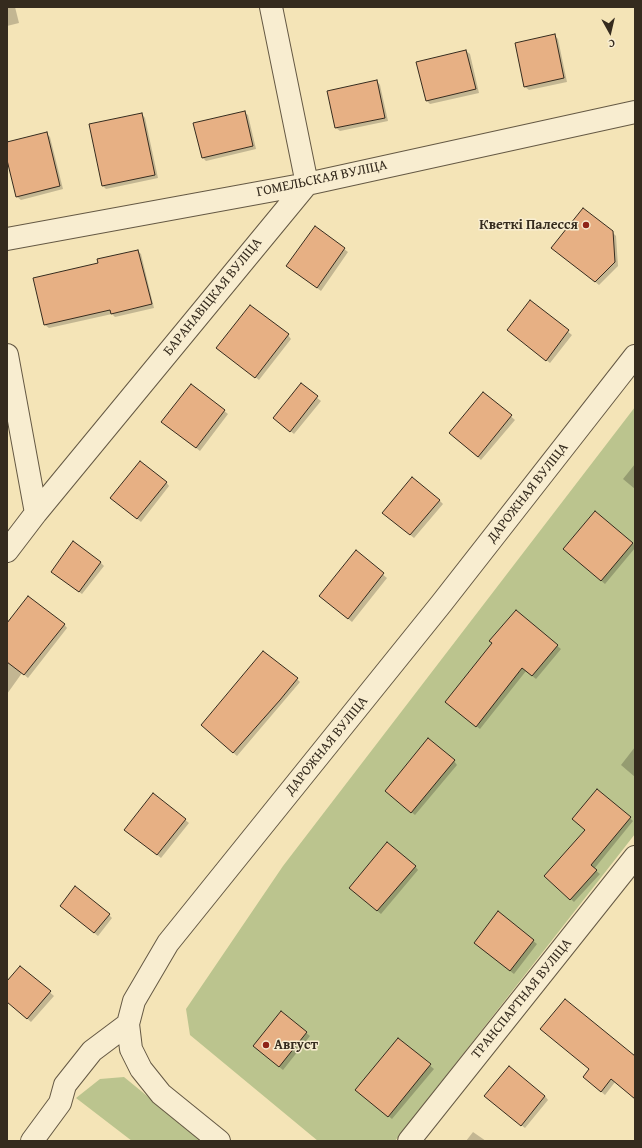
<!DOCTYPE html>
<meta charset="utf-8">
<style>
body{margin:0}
#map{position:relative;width:642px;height:1148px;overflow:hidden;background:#f4e4b7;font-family:"Gentium Book Plus",serif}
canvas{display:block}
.frame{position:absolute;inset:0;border:8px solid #352b1e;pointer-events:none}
.north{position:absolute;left:590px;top:12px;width:40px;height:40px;-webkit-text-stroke:3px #f8edd0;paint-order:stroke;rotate:172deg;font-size:11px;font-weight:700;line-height:16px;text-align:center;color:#352b1e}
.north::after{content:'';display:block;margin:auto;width:14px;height:18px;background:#352b1e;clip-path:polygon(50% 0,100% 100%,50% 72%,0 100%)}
</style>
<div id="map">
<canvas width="642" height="1148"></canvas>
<div class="frame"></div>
<div class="north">С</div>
</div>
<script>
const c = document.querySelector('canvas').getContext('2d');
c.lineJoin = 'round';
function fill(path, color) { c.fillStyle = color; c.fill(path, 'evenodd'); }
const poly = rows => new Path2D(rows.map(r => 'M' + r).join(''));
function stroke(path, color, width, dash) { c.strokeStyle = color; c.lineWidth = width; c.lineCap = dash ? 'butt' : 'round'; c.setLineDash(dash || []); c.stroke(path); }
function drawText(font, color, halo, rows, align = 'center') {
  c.font = font + ' "Gentium Book Plus",serif'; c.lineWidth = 3; c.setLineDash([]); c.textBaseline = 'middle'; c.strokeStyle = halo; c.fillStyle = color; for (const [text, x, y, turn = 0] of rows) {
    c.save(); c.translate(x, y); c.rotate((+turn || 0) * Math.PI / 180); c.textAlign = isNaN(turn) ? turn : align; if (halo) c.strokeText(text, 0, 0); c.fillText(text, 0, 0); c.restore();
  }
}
const green = poly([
 [635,407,635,834,395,1141,318,1141,190,1035,186,1009,283,866],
 [124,1077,202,1141,132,1141,76,1098,100,1079]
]);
const shadow = poly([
 [7,7,15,7,19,23,7,26],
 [554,35,558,39,567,82,529,90,525,87,516,44],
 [466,51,470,54,479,93,430,104,427,101],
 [377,81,380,85,388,121,340,131,336,128,328,91],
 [244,112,248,115,256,149,206,161,203,158],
 [142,114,145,118,158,178,106,189,103,186,90,125],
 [46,133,50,137,63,189,21,200,17,197,7,156,7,143],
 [315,227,348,252,321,291,291,269],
 [612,232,616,236,618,266,599,285,556,251],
 [138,251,141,254,154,308,115,317,112,314,49,328,45,325,99,263],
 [530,302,572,335,550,363,511,333],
 [288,335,291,339,259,380,221,351],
 [191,385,228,414,200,451,166,425],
 [301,385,321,401,294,434,278,421],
 [484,393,515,420,481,460,453,436],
 [635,464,635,489,623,479],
 [166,482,169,486,141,522,115,501],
 [439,500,443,504,414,538,387,516],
 [633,543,635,548,605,584,564,549],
 [356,552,387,578,352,622,324,599],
 [100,562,104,566,82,594,56,575],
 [516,611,561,649,536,679,526,671,480,729,450,706],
 [64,624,67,628,28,678,22,673,7,694,7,625],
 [297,679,300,682,237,756,205,728],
 [635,747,635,777,621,765],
 [454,761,457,765,415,815,389,794],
 [153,794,189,823,161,858,129,833],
 [630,818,633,821,594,869,600,874,574,902,549,879],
 [415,866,418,870,381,914,354,891],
 [64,909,109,915,112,918,98,936],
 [499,913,537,944,514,974,478,946],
 [21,967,54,996,31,1022,7,1001,7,983],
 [281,1012,310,1036,283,1070,257,1049],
 [398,1039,434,1069,392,1119,360,1093],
 [635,1061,635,1098,615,1082,605,1095,584,1077],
 [545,1096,548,1100,525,1128,489,1100],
 [473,1132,486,1141,466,1141]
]);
const building = poly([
 [555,34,564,78,524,87,515,43,555,34],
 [466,50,476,89,426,101,416,62,466,50],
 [377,80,385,118,335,128,327,91,377,80],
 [245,111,253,146,202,158,193,123,245,111],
 [142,113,155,175,102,186,89,124,142,113],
 [47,132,60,186,16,197,7,160,7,142,47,132],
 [583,208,613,231,615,262,595,282,551,248,583,208],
 [315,226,345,248,317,288,286,266,315,226],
 [138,250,152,304,111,314,110,310,44,325,33,278,98,263,97,259,138,250],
 [530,300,569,330,546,361,507,330,530,300],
 [250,305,289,334,255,378,216,348,250,305],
 [301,383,318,396,290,432,273,418,301,383],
 [191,384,225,410,196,448,161,422,191,384],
 [483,392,512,415,478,457,449,433,483,392],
 [140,461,167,482,137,519,110,498,140,461],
 [412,477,440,500,410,535,382,513,412,477],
 [595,511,633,543,601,581,563,549,595,511],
 [73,541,101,562,79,592,51,572,73,541],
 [356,550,384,573,348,619,319,596,356,550],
 [28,596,65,624,24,675,7,662,7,623,28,596],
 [516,610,558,645,532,676,522,668,476,727,445,702,492,643,489,641,516,610],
 [263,651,298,678,280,700,233,753,201,725,263,651],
 [428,738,455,760,411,813,385,791,428,738],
 [597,789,631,817,591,865,597,870,570,900,544,876,585,830,572,819,597,789],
 [153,793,186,819,157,855,124,830,153,793],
 [387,842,416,866,377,911,349,888,387,842],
 [75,886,110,914,94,933,60,906,75,886],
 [498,911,534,940,510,971,474,943,498,911],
 [20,966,51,991,27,1019,7,1002,7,981,20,966],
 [565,999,635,1056,635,1099,611,1079,601,1092,583,1077,589,1069,540,1029,565,999],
 [281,1011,307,1032,279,1067,253,1046,281,1011],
 [398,1038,431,1064,388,1117,355,1090,398,1038],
 [509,1066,545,1096,521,1126,484,1096,509,1066]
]);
const street = poly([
 [7,239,307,184,635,112],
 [7,355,36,513],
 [7,551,36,513,307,184,271,7],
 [128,1024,131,1049,141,1069,161,1094,219,1141],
 [32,1141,60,1103,65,1085,92,1051,128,1024,134,1001,168,943,441,604,635,356],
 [409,1141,635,857]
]);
const markers = [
 [586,225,4,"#8f2418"],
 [266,1045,4,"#8f2418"]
];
const streetNames = [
 ["ГОМЕЛЬСКАЯ ВУЛІЦА",322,179,-12],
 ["БАРАНАВІЦКАЯ ВУЛІЦА",213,297,-51],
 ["ДАРОЖНАЯ ВУЛІЦА",528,493,-52],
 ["ДАРОЖНАЯ ВУЛІЦА",327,746,-51],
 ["ТРАНСПАРТНАЯ ВУЛІЦА",522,999,-51]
];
const poiNames = [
 ["Кветкі Палесся",578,225],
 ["Август",274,1045,"left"]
];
fill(green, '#bbc48e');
fill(shadow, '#0003');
fill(building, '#e7b084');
stroke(building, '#352b1e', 1);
stroke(street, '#655944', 24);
stroke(street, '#f8edd0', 22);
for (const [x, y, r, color] of markers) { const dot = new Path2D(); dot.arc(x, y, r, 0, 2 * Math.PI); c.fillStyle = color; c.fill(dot); stroke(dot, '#f8edd0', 1.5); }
drawText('14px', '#352b1e', '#f8edd0', streetNames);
drawText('bold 14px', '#352b1e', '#f8edd0', poiNames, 'right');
</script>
